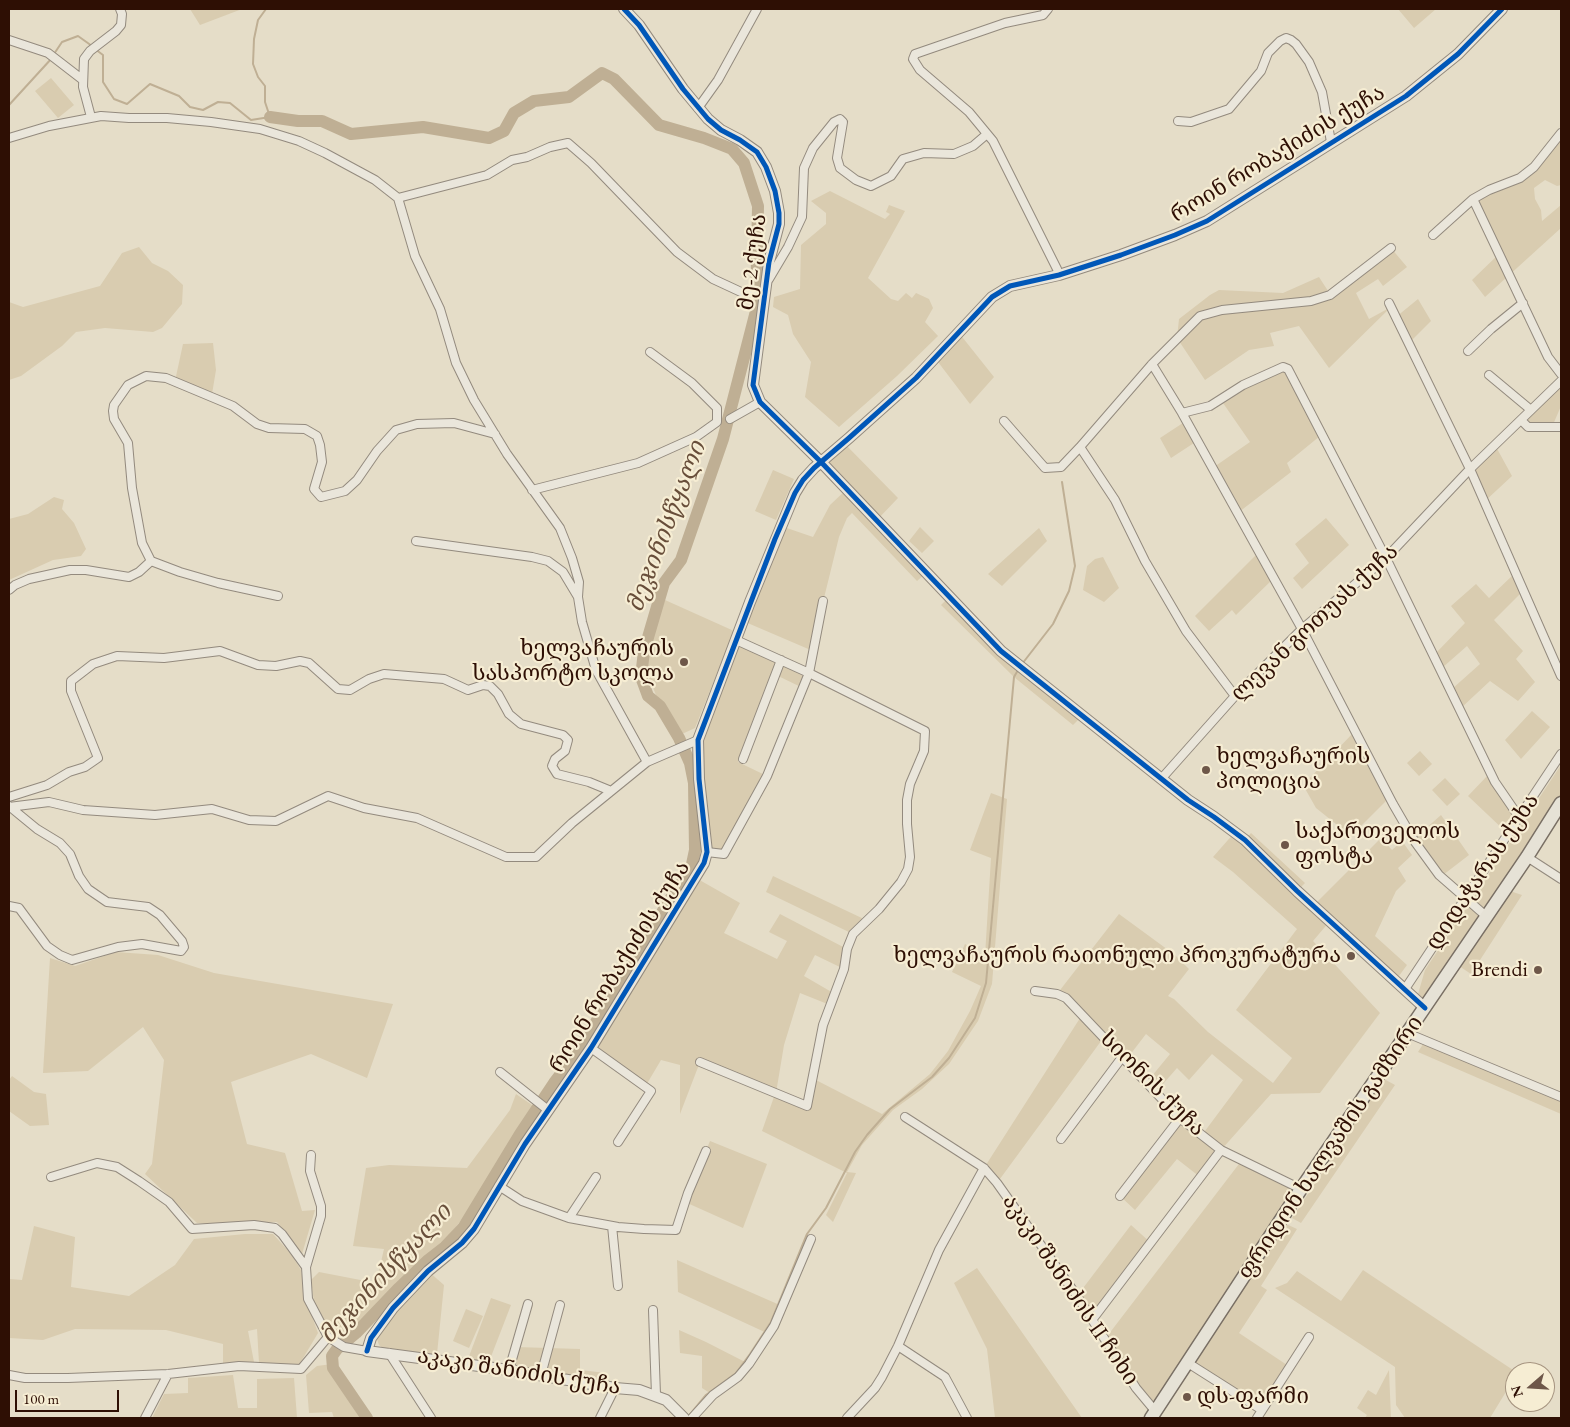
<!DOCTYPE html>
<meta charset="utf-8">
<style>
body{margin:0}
#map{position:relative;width:1570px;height:1427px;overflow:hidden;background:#e5ddc8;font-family:"EB Garamond",serif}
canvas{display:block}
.frame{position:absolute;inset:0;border:10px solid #2e0f04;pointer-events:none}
.north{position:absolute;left:1505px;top:1362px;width:50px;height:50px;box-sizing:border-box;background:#f6edd3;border:1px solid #a69480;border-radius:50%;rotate:251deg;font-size:14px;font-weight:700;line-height:20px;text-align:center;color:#2e0f04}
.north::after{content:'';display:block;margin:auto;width:18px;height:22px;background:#6e5749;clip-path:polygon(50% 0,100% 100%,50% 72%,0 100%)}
.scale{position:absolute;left:15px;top:1390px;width:104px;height:22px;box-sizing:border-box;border:2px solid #2e0f04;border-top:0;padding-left:6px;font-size:15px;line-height:18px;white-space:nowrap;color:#2e0f04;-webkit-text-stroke:4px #f6edd3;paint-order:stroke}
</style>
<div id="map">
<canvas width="1570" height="1427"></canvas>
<div class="frame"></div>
<div class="north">N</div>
<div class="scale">100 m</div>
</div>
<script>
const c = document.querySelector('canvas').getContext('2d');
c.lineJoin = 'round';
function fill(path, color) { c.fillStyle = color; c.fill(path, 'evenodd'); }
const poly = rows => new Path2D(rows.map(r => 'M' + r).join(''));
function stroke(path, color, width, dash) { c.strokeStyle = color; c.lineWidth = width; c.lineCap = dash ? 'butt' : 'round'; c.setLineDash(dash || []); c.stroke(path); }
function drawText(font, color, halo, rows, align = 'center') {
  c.font = font + ' "EB Garamond","Noto Serif Georgian",serif'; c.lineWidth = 4.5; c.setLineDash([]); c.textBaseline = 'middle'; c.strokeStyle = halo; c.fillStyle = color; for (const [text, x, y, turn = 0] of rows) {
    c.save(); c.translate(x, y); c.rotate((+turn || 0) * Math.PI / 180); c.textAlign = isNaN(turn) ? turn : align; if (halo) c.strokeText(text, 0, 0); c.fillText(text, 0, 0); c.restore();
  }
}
const green = poly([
 [190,9,242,9,200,25],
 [1398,9,1436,9,1414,28],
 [51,78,74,105,58,118,35,91],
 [1561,133,1561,185,1557,186,1545,180,1534,188,1535,199,1541,210,1542,221,1561,205,1561,228,1485,297,1472,280,1500,253,1473,199,1520,178],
 [830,191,885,219,890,214,886,212,889,205,905,211,868,278,891,299,898,301,906,293,912,298,916,293,929,299,933,308,925,322,938,336,897,376,839,427,805,397,811,362,793,334,788,315,773,307,774,297,800,289,801,245,826,224,826,213,811,201],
 [139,247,152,263,168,271,183,285,182,304,162,328,153,332,105,328,76,332,62,346,21,376,9,380,9,302,23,307,100,286,122,253],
 [1391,248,1407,267,1383,286,1378,279,1356,293,1369,319,1391,307,1329,368,1299,326,1270,333,1274,346,1249,350,1205,380,1177,338,1179,319,1210,295,1219,290,1283,293,1319,277,1330,294],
 [1418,299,1431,321,1409,343,1396,317],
 [959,333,994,377,970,404,935,358],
 [213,343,216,370,212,394,175,381,183,344],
 [1285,371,1320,436,1287,463,1291,472,1239,512,1214,467,1250,442,1223,403,1245,389],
 [1561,381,1561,406,1552,427,1528,427,1521,420],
 [1186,421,1197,441,1171,458,1160,438],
 [844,443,898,498,877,520,927,572,917,581,852,513,847,518,839,537,823,602,813,651,743,621,781,526,813,537,830,505,847,489,821,462],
 [1495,445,1512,476,1484,502,1470,469],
 [773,470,794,479,776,520,755,511],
 [54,497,64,500,62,509,74,523,86,549,81,556,53,560,9,580,9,519,28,514],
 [1326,518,1349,545,1302,589,1293,578,1309,563,1295,544],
 [920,527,934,541,922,553,909,541],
 [1039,528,1047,541,1002,586,988,574],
 [1259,552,1274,578,1236,615,1232,610,1209,631,1195,616],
 [1103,557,1119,588,1104,602,1083,590,1087,566,1095,559],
 [1514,574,1522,592,1494,620,1523,651,1516,659,1535,682,1518,701,1490,681,1461,708,1452,689,1480,664,1467,646,1442,668,1435,654,1465,623,1451,606,1476,584,1489,598],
 [950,596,979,626,1082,716,1073,725,1014,677,941,605],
 [665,600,734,631,695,728,682,734,656,695,647,673,646,650],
 [736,640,809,673,803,688,776,675,738,762,767,776,724,854,707,852,698,740],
 [1532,711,1550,727,1521,759,1505,740],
 [1355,731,1390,797,1351,836,1316,808,1303,785],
 [1420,751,1432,764,1419,776,1407,763],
 [1561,765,1561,794,1424,999,1418,994,1425,970],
 [1489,774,1517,815,1506,832,1468,796],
 [1445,778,1460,794,1447,806,1432,790],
 [991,793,1007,799,992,984,978,1021,949,1064,922,1089,893,1110,862,1145,847,1172,856,1173,833,1222,826,1215,847,1173,762,1131,775,1094,700,1062,680,1114,680,1065,661,1060,645,1087,591,1048,696,878,740,903,724,933,777,959,787,941,769,932,780,914,847,949,844,969,815,955,804,976,835,994,830,1005,800,993,784,1045,776,1093,807,1106,812,1078,882,1114,930,1074,948,1051,970,1011,981,986,952,972,965,944,985,956,991,858,970,850],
 [1441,815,1469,855,1443,875,1415,838],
 [1235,832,1245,840,1251,833,1305,883,1297,891,1314,905,1381,838,1392,850,1402,841,1412,855,1398,868,1406,881,1396,891,1375,936,1407,965,1396,980,1330,921,1313,941,1380,1013,1320,1093,1271,1094,1221,1150,1200,1177,1177,1159,1135,1210,1120,1196,1180,1118,1202,1135,1243,1080,1212,1054,1189,1080,1177,1068,1156,1092,1147,1082,1170,1054,1146,1034,1126,1060,1104,1037,997,1183,984,1168,1082,1015,1057,994,1119,914,1175,955,1189,969,1168,996,1174,999,1208,1032,1273,1083,1292,1058,1236,1010,1297,929,1233,872,1213,857],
 [773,876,866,920,853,934,766,892],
 [1510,891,1522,895,1471,974,1459,966],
 [116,952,158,955,214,973,393,1004,367,1078,311,1054,231,1082,247,1144,285,1153,302,1211,315,1210,302,1254,277,1222,213,1224,197,1223,145,1174,152,1164,164,1060,143,1027,88,1071,43,1073,50,958,75,966],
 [1425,1041,1561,1097,1561,1114,1418,1052],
 [12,1076,34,1092,46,1094,49,1125,30,1126,9,1111,9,1080],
 [1384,1079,1395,1085,1301,1223,1292,1218],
 [516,1094,535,1107,469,1211,438,1248,345,1338,330,1330,314,1302,311,1280,319,1272,376,1283,384,1249,353,1246,366,1168,389,1165,467,1168,510,1110],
 [710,1141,767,1164,743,1228,685,1202],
 [1242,1160,1279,1177,1293,1190,1157,1400,1147,1400,1105,1339],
 [1286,1224,1297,1229,1261,1286,1267,1290,1239,1333,1290,1367,1262,1410,1192,1365],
 [1131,1225,1151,1243,1092,1320,1077,1296],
 [34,1226,75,1237,71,1287,129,1296,175,1265,194,1239,245,1234,273,1234,291,1254,301,1270,306,1300,318,1333,299,1365,259,1363,257,1329,248,1331,254,1362,223,1364,223,1344,166,1330,75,1329,43,1340,9,1338,9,1279,22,1280],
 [677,1260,782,1306,769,1334,678,1292],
 [977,1268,1082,1418,995,1418,987,1349,954,1283],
 [1363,1270,1516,1372,1515,1377,1490,1418,1405,1418,1396,1405,1395,1367,1275,1288,1287,1283,1297,1271,1341,1301],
 [428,1271,444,1285,437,1354,468,1359,491,1298,511,1305,487,1367,389,1353,379,1345,376,1336],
 [466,1309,483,1316,469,1348,453,1341],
 [679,1330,706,1342,749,1364,713,1395,702,1388,702,1356,680,1353],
 [516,1347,580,1349,580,1370,606,1373,607,1387,509,1370],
 [332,1364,334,1372,359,1408,364,1418,334,1418,332,1412,309,1413,306,1375,317,1366],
 [1389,1370,1391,1418,1365,1418,1367,1415,1357,1408,1368,1390,1376,1395],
 [233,1375,238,1408,257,1408,257,1379,294,1378,297,1418,152,1418,164,1394,188,1393,188,1378]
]);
const stream = poly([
 [95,49,103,55,103,82,114,99,127,104,150,84,179,96,190,107,203,110,218,102,230,103,251,120,270,117,265,102,265,86,258,77,253,64,254,39,258,20,266,9],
 [54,54,62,42,78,36,92,46],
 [9,105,52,58],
 [1022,664,1053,624,1069,591,1075,566,1062,482],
 [687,1418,706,1395,736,1373,750,1354,771,1322,807,1234,826,1208,855,1152,867,1135,890,1109,932,1077,949,1058,975,1018,986,983,1014,677,1018,670]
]);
const river = poly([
 [270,117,298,121,322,121,351,134,423,127,489,138,504,131,514,113,534,101,569,97,602,73,614,79,659,125,704,138,732,149,744,163,758,206,756,311,723,439,681,560,664,583,644,651,641,677,648,696,660,706,679,738,690,763,694,783,695,850,691,869,667,904,615,992,574,1057,554,1083,520,1134,463,1228,445,1247,427,1261,399,1288,356,1333,337,1349,332,1356,333,1368,367,1418]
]);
const minor = poly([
 [1048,9,1043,15,1005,23,915,54,913,59,920,70,969,112,993,141,1057,269,1059,275],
 [9,40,48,53,83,80],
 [698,108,718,80,757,9],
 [91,117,83,87,84,59,90,51,116,31,121,25,122,14,120,9],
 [1178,121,1191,122,1229,109,1261,71,1268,53,1280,41,1286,38,1291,40,1296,44,1309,62,1322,92,1331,142],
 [9,138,49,126,101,116,129,118,167,118,211,122,260,129,299,141,325,153,375,180,398,198,415,256,440,309,456,363,474,400,507,454,560,528,572,558,579,582,578,597,582,622,596,670,647,762],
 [398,198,487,175,512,160,527,157,550,147,568,143,591,163,677,252,713,279,741,292,765,296],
 [1473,199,1548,357,1561,374],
 [1433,235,1473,199,1489,190,1520,178,1534,167,1561,133],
 [769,279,788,247,802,217,804,168,813,148,834,122,840,119,843,122,837,158,840,168,856,180,871,186,891,176,903,159,924,153,954,154,973,146,987,134],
 [1389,303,1470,469,1561,676],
 [1468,351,1491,329,1523,303],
 [1152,364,1182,413,1302,629,1393,804,1415,842,1439,875,1486,916],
 [1489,375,1531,410],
 [1182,413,1210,406,1243,385,1283,367,1288,369,1386,558,1495,782,1519,817],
 [730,419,760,402],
 [1521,420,1528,427,1561,427],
 [1004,421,1045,468,1061,467,1080,447],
 [532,490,638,463,696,437,717,422,717,408,692,383,650,352],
 [416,541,532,557,548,561,563,572,578,597],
 [151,561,142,543,132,488,128,443,114,419,113,411,114,405,128,385,146,376,166,378,233,406,257,424,269,428,305,429,317,436,320,445,322,462,314,489,321,497,345,491,357,480,377,451,396,430,417,424,454,423,495,434],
 [9,590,15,585,29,579,70,570,86,570,129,577,139,572,151,561,180,572,218,583,278,596],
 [1235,696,1186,631,1145,561,1115,500,1080,447,1152,364,1200,316,1222,310,1311,301,1330,295,1391,248],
 [743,759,781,660],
 [1162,778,1235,696,1302,629,1386,558,1470,469,1561,381],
 [9,797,47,785,69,772,85,767,98,758,71,691,71,681,93,664,117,656,164,658,220,651,258,665,276,666,300,661,309,663,338,689,350,690,369,679,384,674,444,679,468,690,483,685,490,686,498,694,509,714,521,724,563,735,568,740,565,751,555,759,552,766,557,774,589,782,611,791],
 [9,807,49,802,83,810,155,815,212,809,249,820,276,821,328,796,364,808,417,818,506,857,536,857,572,823,647,762,698,740],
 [707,852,724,854,767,776,809,673,823,601],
 [1527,857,1561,879],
 [9,906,19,908,47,946,60,955,72,960,118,947,142,944,181,951,184,947,182,941,160,915,148,907,107,902,88,889,79,876,70,854,60,843,37,829,9,806],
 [1405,989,1561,754],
 [1035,991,1057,994,1066,998,1180,1118,1221,1150,1301,1189],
 [1407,1033,1561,1097],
 [591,1048,651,1091,618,1142],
 [700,1062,807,1106,823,1025,844,969,847,949,853,934,879,909,901,882,908,869,910,857,907,824,907,800,910,784,924,751,925,731,809,673,736,640],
 [500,1072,548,1110],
 [905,1117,984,1168,997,1183,1077,1296,1136,1388,1156,1412],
 [1061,1139,1123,1056],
 [51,1177,97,1163,117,1167,139,1181,169,1202,192,1229,254,1225,275,1228,282,1234,306,1267,308,1299,328,1337],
 [499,1186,522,1201,569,1218,618,1227,644,1229,676,1230,688,1193,706,1151],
 [1120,1196,1180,1118],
 [569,1218,596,1177],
 [612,1226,618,1286],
 [306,1267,321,1216,321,1206,310,1171,311,1155],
 [653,1310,656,1395],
 [1092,1320,1221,1150],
 [898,1346,945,1377,967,1418],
 [389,1353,431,1418],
 [1188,1363,1262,1410],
 [509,1370,528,1304],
 [9,1375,25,1378,68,1378,168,1374,239,1366,301,1369,328,1337,344,1347,367,1351],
 [541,1375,560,1305],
 [145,1418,168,1374],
 [600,1418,615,1388],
 [692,1418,713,1395,738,1377,749,1364,774,1326,811,1239],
 [847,1418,875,1388,882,1377,898,1346,939,1250,984,1168],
 [1257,1418,1309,1337]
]);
const tertiary = poly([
 [624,9,639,25,683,89,708,119,721,130,740,140,757,152,766,167,775,191,779,213,779,224,769,262,753,385,760,402,821,462,1001,651,1188,800,1214,817,1245,840,1297,891,1425,1008],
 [684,1418,666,1400,639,1390,615,1388,509,1370,367,1351,371,1338,393,1308,428,1271,462,1243,474,1229,525,1144,591,1048,704,863,707,852,699,779,698,740,750,602,795,493,803,480,814,468,849,438,916,378,992,297,1010,286,1059,275,1121,255,1175,235,1207,221,1406,96,1458,54,1502,9]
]);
const primary = poly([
 [1151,1418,1301,1189,1527,857,1561,803]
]);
const cycleway = poly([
 [624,9,639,25,683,89,708,119,721,130,740,140,757,152,766,167,775,191,779,213,779,224,769,262,753,385,760,402,821,462,1001,651,1188,800,1214,817,1245,840,1297,891,1425,1008],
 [367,1351,371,1338,393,1308,428,1271,462,1243,474,1229,525,1144,591,1048,704,863,707,852,699,779,698,740,775,539,795,493,803,480,814,468,849,438,916,378,992,297,1010,286,1059,275,1121,255,1175,235,1207,221,1406,96,1458,54,1502,9]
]);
const markers = [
 [684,662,5,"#6e5749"],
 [1206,770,5,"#6e5749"],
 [1285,845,5,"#6e5749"],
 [1351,956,5,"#6e5749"],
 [1538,970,5,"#6e5749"],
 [1187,1397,5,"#6e5749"]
];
const streetNames = [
 ["როინ რობაქიძის ქუჩა",1278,154,-31],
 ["მე-2 ქუჩა",753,262,-82],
 ["ლევან გოთუას ქუჩა",1315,623,-43],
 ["დიდაჭარას ქუხა",1483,872,-56],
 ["როინ რობაქიძის ქუჩა",620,967,-58],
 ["სიონის ქუჩა",1152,1084,45],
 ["ფრიდონ ხალვაშის გამზირი",1331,1148,-56],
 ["აკაკი შანიძის II ჩიხი",1070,1290,56],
 ["აკაკი შანიძის ქუჩა",519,1372,9]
];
const poiNames = [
 ["ხელვაჩაურის",674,649],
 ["სასპორტო სკოლა",674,674],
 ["ხელვაჩაურის",1216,757,"left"],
 ["პოლიცია",1216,782,"left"],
 ["საქართველოს",1295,832,"left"],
 ["ფოსტა",1295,857,"left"],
 ["ხელვაჩაურის რაიონული პროკურატურა",1341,956],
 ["Brendi",1528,970],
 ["დს-ფარმი",1197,1397,"left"]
];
const waterNames = [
 ["მეჯინისწყალი",667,527,-69],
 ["მეჯინისწყალი",386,1274,-47]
];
fill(green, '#d9ccb0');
stroke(stream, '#bfaf94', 2);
stroke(river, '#bfaf94', 12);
stroke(minor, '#938a7e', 10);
stroke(tertiary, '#938a7e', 12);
stroke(primary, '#796f64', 15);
stroke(minor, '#eae6db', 8);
stroke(tertiary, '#eae6db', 10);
stroke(primary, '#e6e2d6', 12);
stroke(cycleway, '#0057b8', 5);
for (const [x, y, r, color] of markers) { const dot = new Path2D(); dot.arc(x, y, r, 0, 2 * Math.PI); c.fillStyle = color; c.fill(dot); stroke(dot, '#f6edd3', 2); }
drawText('22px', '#2e0f04', '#f6edd3', streetNames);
drawText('22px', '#2e0f04', '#f6edd3', poiNames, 'right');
drawText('italic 24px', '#684e3a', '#f6edd3', waterNames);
</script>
